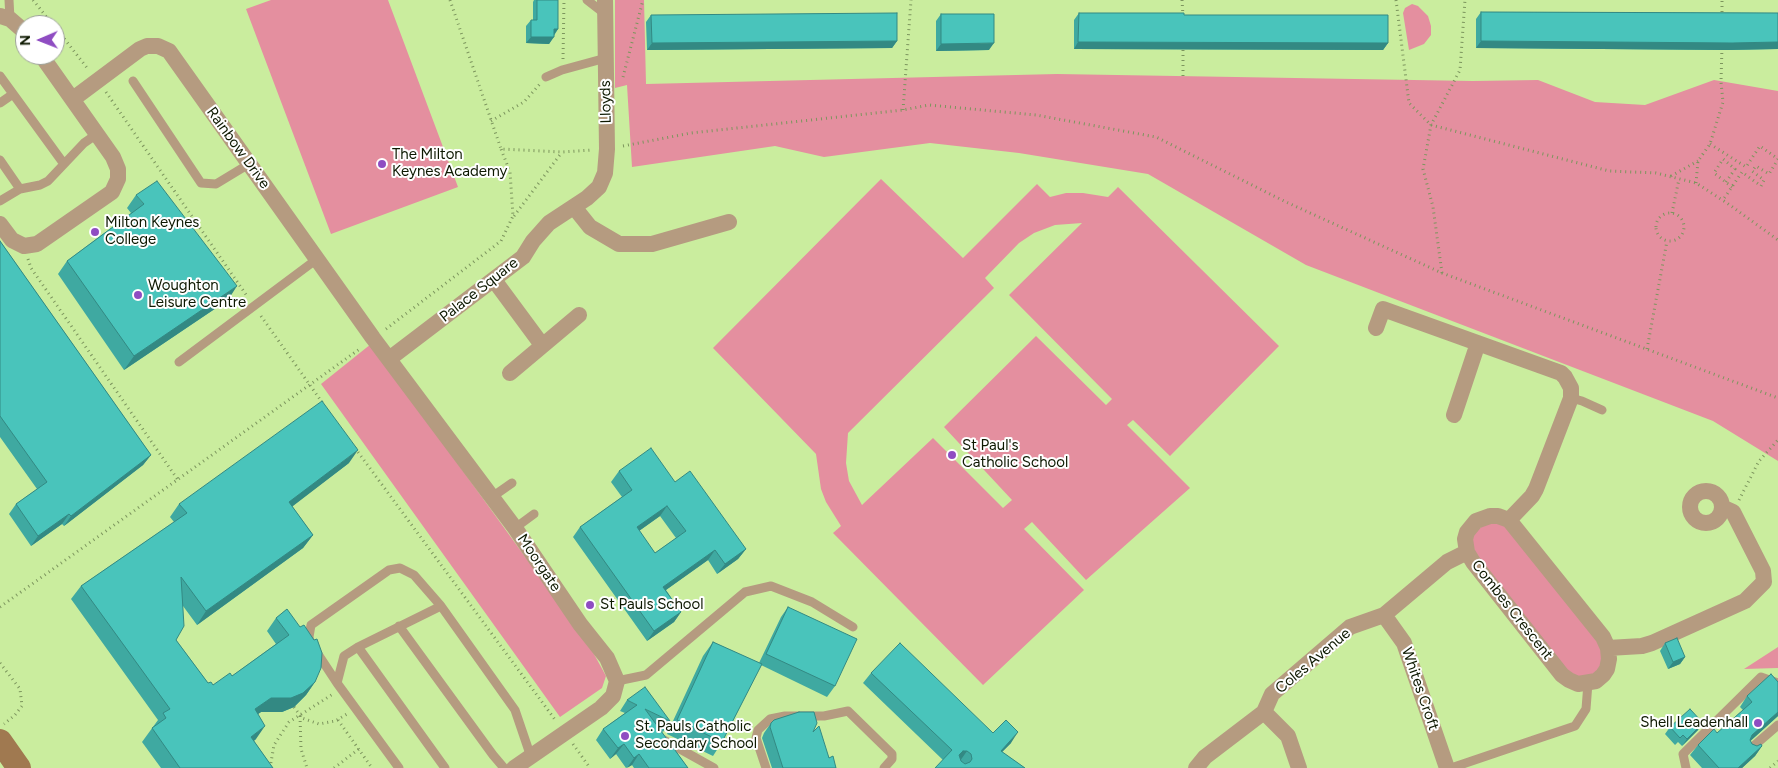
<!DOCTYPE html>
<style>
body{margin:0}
#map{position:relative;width:1778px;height:768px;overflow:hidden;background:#caed9e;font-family:Figtree,sans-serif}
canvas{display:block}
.north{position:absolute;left:15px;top:15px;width:50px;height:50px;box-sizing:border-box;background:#fff;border:1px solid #9ea399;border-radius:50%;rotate:269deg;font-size:14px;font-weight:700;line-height:20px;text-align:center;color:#0d1800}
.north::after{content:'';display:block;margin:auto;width:18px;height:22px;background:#8f4dc2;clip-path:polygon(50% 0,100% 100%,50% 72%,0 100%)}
</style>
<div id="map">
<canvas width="1778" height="768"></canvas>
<div class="north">N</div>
</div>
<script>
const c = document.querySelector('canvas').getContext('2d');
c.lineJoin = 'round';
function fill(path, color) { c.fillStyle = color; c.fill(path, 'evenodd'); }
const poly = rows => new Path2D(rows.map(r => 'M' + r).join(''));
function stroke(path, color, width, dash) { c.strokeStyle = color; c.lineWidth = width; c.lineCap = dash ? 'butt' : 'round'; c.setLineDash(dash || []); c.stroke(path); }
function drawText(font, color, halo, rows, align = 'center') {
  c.font = font + ' Figtree,sans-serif'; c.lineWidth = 4; c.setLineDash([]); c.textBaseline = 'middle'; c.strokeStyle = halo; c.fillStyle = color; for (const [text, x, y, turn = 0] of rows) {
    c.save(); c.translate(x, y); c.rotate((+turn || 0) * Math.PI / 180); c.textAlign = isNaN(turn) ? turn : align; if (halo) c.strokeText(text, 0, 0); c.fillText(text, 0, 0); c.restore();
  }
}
const green = poly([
 [271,0,388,0,458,187,331,234,246,9],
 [615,0,644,0,646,84,1057,74,1473,81,1538,80,1595,102,1645,105,1714,80,1778,91,1778,461,1713,421,1306,265,1148,174,1019,153,930,143,824,157,775,146,632,167,627,85,615,88],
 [1412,4,1418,6,1428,16,1431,26,1431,35,1424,44,1409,50,1403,13,1405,8],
 [881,179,963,258,1037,184,1050,197,1066,193,1083,193,1108,197,1118,187,1279,346,1170,456,1133,420,1127,425,1190,488,1086,580,1032,522,1024,529,1084,590,983,685,833,533,841,526,826,502,821,489,816,454,713,348],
 [1082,223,1009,295,1112,399,1106,405,1036,336,944,427,1012,500,1003,508,933,438,862,505,849,481,846,463,848,433,994,288,985,278,1019,243,1034,233,1055,225],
 [371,344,589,645,606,676,602,688,560,717,321,384],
 [1498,523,1506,526,1598,642,1602,651,1601,666,1597,671,1592,675,1579,677,1568,671,1476,555,1472,542,1474,534,1484,524],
 [1778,647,1778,668,1744,669]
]);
const path = poly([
 [33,0,53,25],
 [450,0,501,149,562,152,592,150],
 [1182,0,1183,16],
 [1396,0,1409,103,1431,125,1609,171,1656,173,1696,183,1727,203,1778,240],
 [1722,17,1722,0],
 [55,27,88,69],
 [1183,45,1183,77],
 [563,59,564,0],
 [623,77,643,0],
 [106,92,247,296],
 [903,110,911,0],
 [491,121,524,102,540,84],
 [1710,144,1746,167,1760,146,1778,159,1769,174,1756,166,1752,171,1764,180,1761,186,1742,172,1723,200],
 [623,146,691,133,903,110,929,105,1036,115,1156,137,1286,202,1442,273,1778,398],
 [1671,176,1698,161],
 [1726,182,1735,169,1723,159,1714,173,1732,187],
 [1696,183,1698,161,1710,144,1723,102,1721,82,1722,46],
 [1672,213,1679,179],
 '1656 227a14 14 0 1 1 28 0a14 14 0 1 1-28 0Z',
 [514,216,562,152],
 [28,259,31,268,178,480],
 [1442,273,1433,207,1423,169,1431,125,1460,70,1465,0],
 [261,316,324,405],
 [386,329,501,241,513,216,510,172,501,149],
 [1647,349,1667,241],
 [355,448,556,721],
 [1739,500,1759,461,1778,440],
 [0,607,361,348],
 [0,663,20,689,22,706,15,715,4,724],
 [294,707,302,718,319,724,335,721,347,714],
 [300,716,301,749,307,768],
 [338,720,372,768],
 [573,744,590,768],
 [270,768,274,745,289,722,333,694],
 [334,768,359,749],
 [1770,768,1778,761]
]);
const lane = poly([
 [9,0,10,19],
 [587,0,605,14],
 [0,76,64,164],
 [546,77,562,70,606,58],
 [133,81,201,183,216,184,249,164],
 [0,103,13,94],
 [0,160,20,189],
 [0,201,20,189,40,185,48,181,84,143,97,134],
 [179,362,317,259],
 [1571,398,1582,401,1602,410],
 [492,497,512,483],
 [515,528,534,514],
 [399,626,493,755,504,768],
 [358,647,445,768],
 [617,681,646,675,745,592,771,586,812,602,853,627],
 [337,683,344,656,358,647,441,606],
 [662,739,714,768],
 [1749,750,1778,725],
 [399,768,337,683,310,642,309,637,311,625,389,570,400,568,414,575,441,606,515,710,531,757],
 [766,768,756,738,758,730,770,719,785,716,824,716,848,711,892,754,892,759,884,768],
 [1451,768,1575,726,1586,709,1588,683],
 [1686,768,1683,754,1761,677,1778,683]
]);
const street = poly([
 [0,16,10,19,25,32],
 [73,99,140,49,147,46,158,46,169,51,373,338,515,528,580,624,607,658,617,681,613,696,601,708,514,768],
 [574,207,590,227,619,244,652,244,729,222],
 [0,224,12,240,24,246,37,244,112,192,118,179,118,169,113,157,41,55],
 [494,280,542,345],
 [1376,328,1383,309,1561,373,1565,377,1571,388,1571,398,1536,489,1532,496,1509,520],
 [389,359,523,257,533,241,549,223,587,198,599,187,605,173,607,149,605,0],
 [510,373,579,315],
 [1454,415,1478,343],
 '1690 507a16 16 0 1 1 32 0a16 16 0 1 1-32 0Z',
 [1490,516,1498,516,1509,520,1603,637,1608,648,1609,659,1607,669,1603,675,1596,681,1578,684,1569,680,1562,675,1473,562,1467,552,1465,539,1467,532,1476,521,1490,516],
 [1384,615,1404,643,1447,768],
 [1608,648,1642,646,1652,643,1745,601,1764,582,1763,571,1733,512,1722,507],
 [1264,712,1288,736,1299,768],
 [1196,768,1205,757,1264,712,1272,694,1350,627,1384,615,1447,562,1467,552]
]);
const secondary = poly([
 [0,741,19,768]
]);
const wall = poly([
 [534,0,558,0,558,29,549,44,526,43,526,26,531,20,533,20,533,2],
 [1481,12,1778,13,1778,49,1727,50,1476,48,1476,19],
 [1079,13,1184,15,1388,43,1383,50,1074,49,1074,20],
 [941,14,989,50,936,51,936,21],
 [651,15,897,41,892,48,647,50,646,22],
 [136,195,228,300,124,370,58,274,67,261,131,213,127,208],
 [0,241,151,455,143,465,64,526,62,524,31,546,9,514,16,504,37,489,0,437],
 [349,463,292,506,313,535,303,548,197,625,183,606,176,640,208,683,213,685,232,676,276,644,267,631,276,618,287,609,315,682,306,695,294,707,282,712,261,712,258,714,256,739,254,741,273,768,161,768,142,742,158,720,71,599,81,586,174,522,170,517,179,504],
 [619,471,675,482,746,549,738,559,717,574,708,560,666,590,681,612,674,622,647,641,573,537,580,527,622,497,611,482],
 [660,516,676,538,655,553,639,531],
 [788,607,835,686,827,697,761,665,722,742,713,756,667,734,703,656,713,642,759,663,781,617],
 [1665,643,1685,657,1680,664,1668,669,1660,651],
 [871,673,993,733,1011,743,1002,752,1025,768,935,768,943,760,863,683],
 [1747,696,1778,716,1750,741,1752,744,1757,746,1762,746,1755,756,1742,768,1702,768,1690,755,1698,745,1717,733,1743,710,1740,707],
 [627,700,670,721,663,732,661,731,688,768,634,768,632,765,626,768,616,754,610,759,596,740,603,729,625,713,620,711],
 [771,723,813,732,836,768,772,768,762,738,764,733],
 [1670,727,1698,730,1682,746,1678,742,1675,745,1665,734]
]);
const shadedWall = poly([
 [554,29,558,29,553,36],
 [531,37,554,37,549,44,526,43],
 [897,41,892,48,647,50,652,43],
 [1481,41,1778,42,1778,49,1727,50,1476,48],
 [1078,42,1388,43,1383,50,1074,49],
 [994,43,989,50,936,51,941,44],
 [237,286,228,300,124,370,134,356],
 [358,450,349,463,280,516,289,502],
 [151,455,143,465,64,526,71,516],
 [667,506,660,516,629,538,637,527],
 [69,514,62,524,31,546,38,536],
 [313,535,303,548,197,625,206,611],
 [746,549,738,559,717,574,725,564],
 [715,550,708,560,656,597,663,587],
 [681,612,674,622,647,641,654,631],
 [1685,657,1680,664,1668,669,1673,662],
 [315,682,306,695,294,707,282,712,261,712,245,723,255,709,271,698],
 [1778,712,1778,716,1745,746,1752,735],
 [1703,723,1698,730,1682,746,1687,739],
 [265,726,256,739,242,750,251,737],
 [1018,732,1011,743,993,761,1001,751],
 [624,744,616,754,610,759,618,748],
 [1762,746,1755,756,1742,768,1738,768],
 [963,751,967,751,960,761,959,755],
 [639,754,632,765,627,768,634,758]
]);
const building = poly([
 [537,0,558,0,558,29,554,29,554,37,531,37,531,20,537,20,537,0],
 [1481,12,1778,13,1778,42,1732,43,1481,41,1481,12],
 [897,13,897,41,652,43,651,15,897,13],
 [1079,13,1184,13,1184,15,1388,15,1388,43,1078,42,1079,13],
 [941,14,994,14,994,43,941,44,941,14],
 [157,181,237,286,134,356,67,261,144,204,136,195,157,181],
 [0,241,151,455,71,516,69,514,38,536,16,504,47,482,0,416,0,241],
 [322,401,358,450,289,502,313,535,206,611,181,577,184,626,176,640,208,683,211,682,213,685,230,673,232,676,289,635,276,618,287,609,300,627,304,625,314,640,317,639,322,653,321,668,315,682,303,693,291,698,271,698,255,709,265,726,251,737,273,768,180,768,152,728,166,718,163,713,170,709,81,586,187,513,179,504,322,401],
 [651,448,675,482,690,471,746,549,725,564,715,550,663,587,681,612,654,631,580,527,632,490,619,471,651,448],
 [667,506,686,531,655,553,637,527,667,506],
 [788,607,857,639,835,686,766,654,788,607],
 [1677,638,1685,657,1673,662,1665,643,1677,638],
 [713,642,762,664,722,742,677,720,713,642],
 [900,643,993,733,1006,720,1018,732,1001,751,1025,768,935,768,952,750,871,673,900,643],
 [963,751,967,751,971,754,972,759,970,762,965,764,961,761,959,755,963,751],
 [1771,674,1778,682,1778,712,1752,735,1750,740,1752,744,1757,746,1761,744,1762,746,1738,768,1719,768,1698,745,1714,729,1717,733,1752,702,1747,696,1771,674],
 [645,687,670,721,645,709,688,768,649,768,639,754,634,758,624,744,618,748,603,729,637,705,627,700,645,687],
 [1690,709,1703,723,1687,739,1683,735,1680,738,1670,727,1690,709],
 [799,712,814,712,817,723,813,732,819,726,829,758,833,756,836,768,783,768,770,727,771,723,774,720,799,712]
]);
const markers = [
 [382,164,5,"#8f4dc2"],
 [95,232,5,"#8f4dc2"],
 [138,295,5,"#8f4dc2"],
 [952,455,5,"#8f4dc2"],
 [590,605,5,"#8f4dc2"],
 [1758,723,5,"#8f4dc2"],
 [625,736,5,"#8f4dc2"]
];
const streetNames = [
 ["Lloyds",606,102,-91],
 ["Rainbow Drive",238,148,54],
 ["Palace Square",479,290,-38],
 ["Moorgate",539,563,56],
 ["Combes Crescent",1512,610,52],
 ["Coles Avenue",1313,661,-40],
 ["Whites Croft",1420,689,71]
];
const poiNames = [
 ["The Milton",392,155],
 ["Keynes Academy",392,172],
 ["Milton Keynes",105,223],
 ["College",105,240],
 ["Woughton",148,286],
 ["Leisure Centre",148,303],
 ["St Paul's",962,446],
 ["Catholic School",962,463],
 ["St Pauls School",600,605],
 ["Shell Leadenhall",1748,723,"right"],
 ["St. Pauls Catholic",635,727],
 ["Secondary School",635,744]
];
fill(green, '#e48f9f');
stroke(path, '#7c955d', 3, [1, 4]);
stroke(lane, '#b59b80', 9);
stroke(street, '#b59b80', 16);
stroke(secondary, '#a07950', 24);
fill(wall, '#3fa9a1');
fill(shadedWall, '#338983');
fill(building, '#49c4bb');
stroke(building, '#338983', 1);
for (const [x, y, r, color] of markers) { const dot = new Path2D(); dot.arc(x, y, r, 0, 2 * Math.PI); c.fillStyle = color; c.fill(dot); stroke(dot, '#fff', 2); }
drawText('15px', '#0d1800', '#fff', streetNames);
drawText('15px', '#0d1800', '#fff', poiNames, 'left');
</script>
